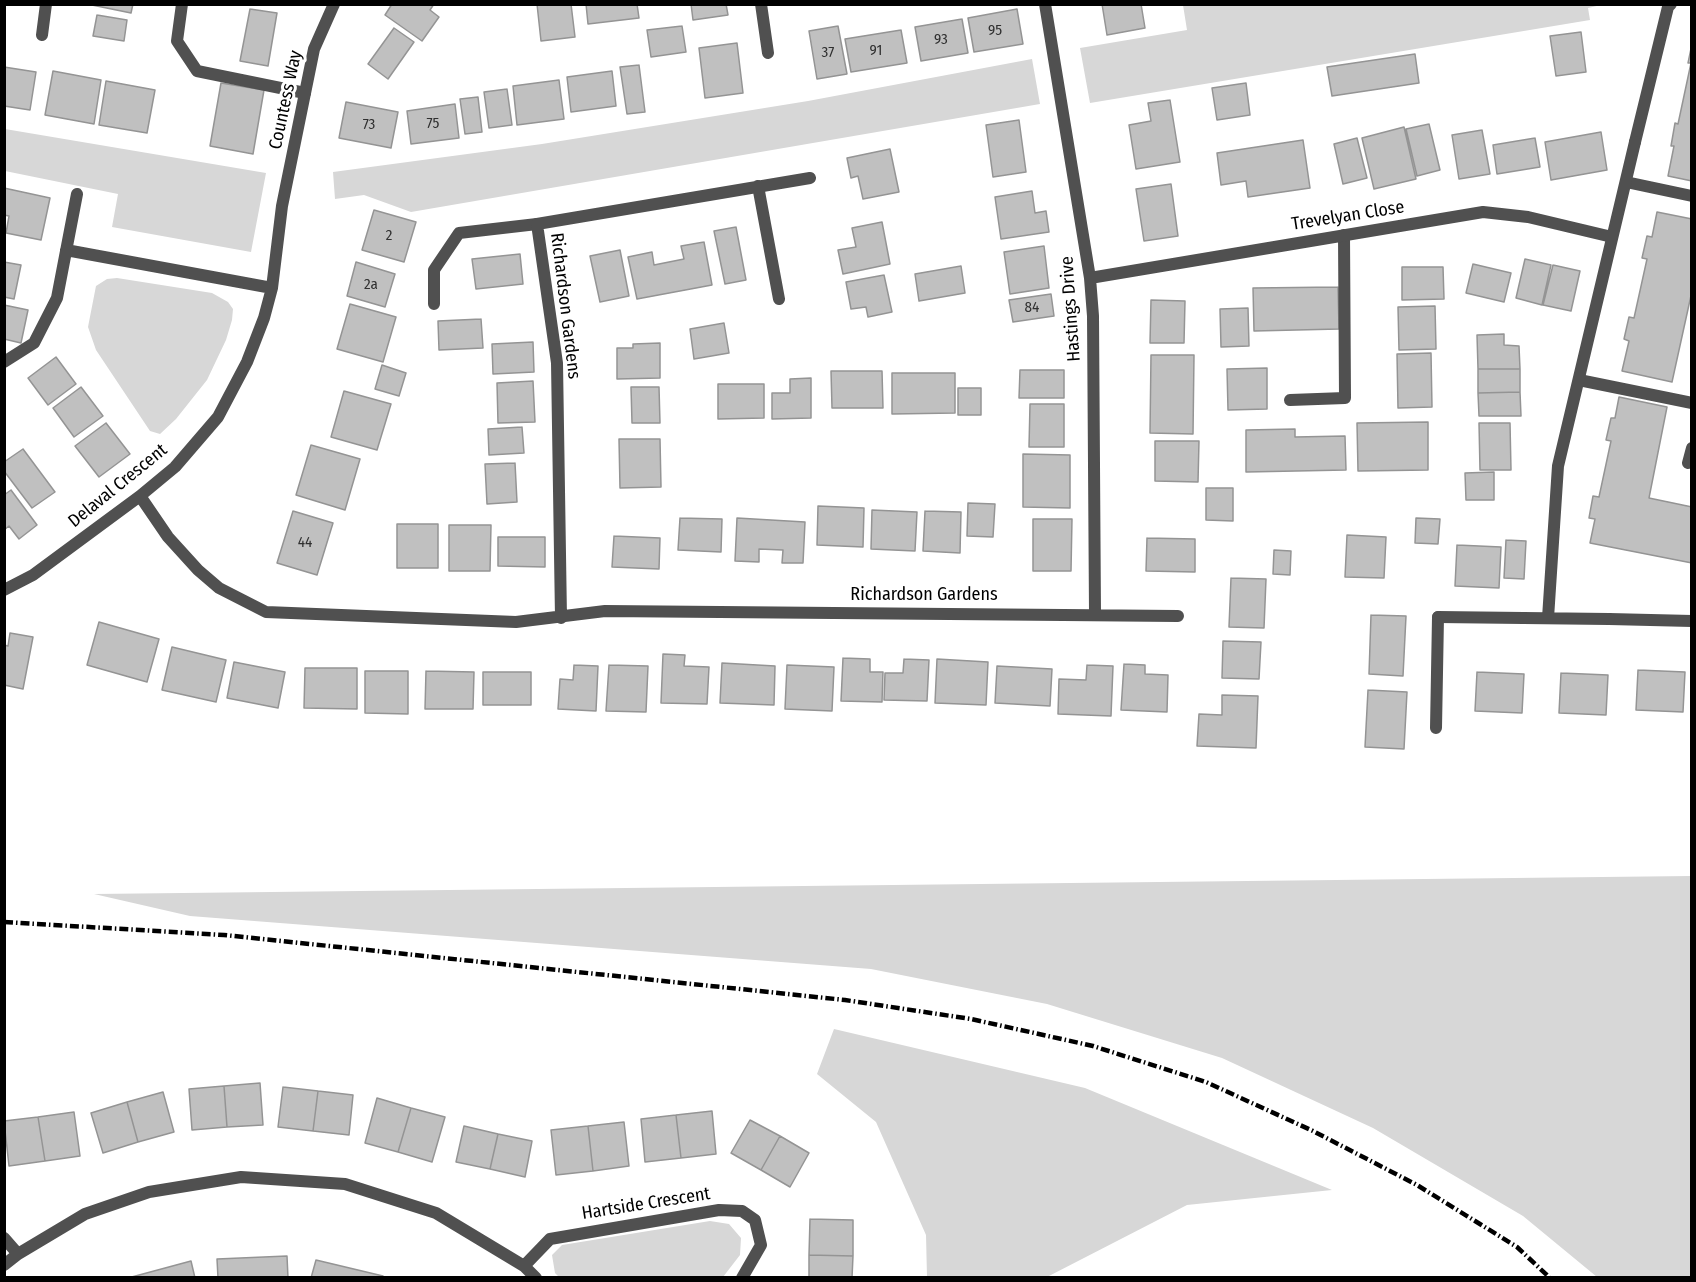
<!DOCTYPE html>
<style>
body{margin:0}
#map{position:relative;width:1696px;height:1282px;overflow:hidden;background:#fff;font-family:"Fira Sans Condensed",sans-serif}
canvas{display:block}
.frame{position:absolute;inset:0;border:6px solid #000;pointer-events:none}
</style>
<div id="map">
<canvas width="1696" height="1282"></canvas>
<div class="frame"></div>
</div>
<script>
const c = document.querySelector('canvas').getContext('2d');
c.lineJoin = 'round';
function fill(path, color) { c.fillStyle = color; c.fill(path, 'evenodd'); }
const poly = rows => new Path2D(rows.map(r => 'M' + r).join(''));
function stroke(path, color, width, dash) { c.strokeStyle = color; c.lineWidth = width; c.lineCap = dash ? 'butt' : 'round'; c.setLineDash(dash || []); c.stroke(path); }
function drawText(font, color, halo, rows, align = 'center') {
  c.font = font + ' "Fira Sans Condensed",sans-serif'; c.lineWidth = 6; c.setLineDash([]); c.textBaseline = 'middle'; c.strokeStyle = halo; c.fillStyle = color; for (const [text, x, y, turn = 0] of rows) {
    c.save(); c.translate(x, y); c.rotate((+turn || 0) * Math.PI / 180); c.textAlign = isNaN(turn) ? turn : align; if (halo) c.strokeText(text, 0, 0); c.fillText(text, 0, 0); c.restore();
  }
}
const green = poly([
 [1183,5,1183,4,1601,5,1588,8,1590,20,1090,103,1080,48,1187,30],
 [1032,59,1040,104,411,212,364,195,335,199,333,172,542,144,808,101],
 [5,129,266,173,251,252,112,227,118,194,5,171],
 [117,278,212,293,228,302,233,309,232,320,226,340,207,380,176,419,160,434,150,431,96,350,88,327,96,286,107,279],
 [1691,876,1691,1278,1597,1277,1523,1216,1373,1128,1222,1058,1047,1004,871,969,190,916,94,894],
 [834,1029,1085,1088,1332,1190,1187,1205,1047,1277,927,1277,926,1235,876,1122,817,1074],
 [710,1221,729,1224,741,1238,740,1255,723,1277,560,1278,555,1273,552,1255,562,1245]
]);
const building = poly([
 [87,4,133,4,131,13,87,4],
 [392,4,434,4,430,10,439,17,422,41,385,15,392,4],
 [537,4,571,4,575,37,541,41,537,4],
 [586,4,637,4,639,18,588,24,586,4],
 [691,4,726,4,728,15,693,20,691,4],
 [1102,4,1141,4,1145,28,1107,35,1102,4],
 [250,9,277,13,268,66,240,61,250,9],
 [1017,9,1023,44,974,52,968,18,1017,9],
 [97,15,127,20,124,41,93,36,97,15],
 [962,19,968,53,921,61,915,27,962,19],
 [682,26,686,52,651,57,647,30,682,26],
 [838,26,847,74,817,79,809,31,838,26],
 [394,28,414,42,388,79,368,64,394,28],
 [901,30,907,63,851,72,845,39,901,30],
 [1581,32,1586,72,1556,76,1550,36,1581,32],
 [737,43,743,93,705,98,699,48,737,43],
 [1692,44,1692,181,1668,176,1674,146,1671,146,1675,123,1678,124,1691,63,1688,63,1692,44],
 [1415,54,1419,83,1332,96,1327,67,1415,54],
 [639,65,645,112,627,114,620,67,639,65],
 [4,67,36,72,30,110,4,106,4,67],
 [53,71,101,80,94,124,45,115,53,71],
 [612,71,616,106,571,112,567,77,612,71],
 [559,80,564,119,517,125,513,86,559,80],
 [106,81,155,90,147,133,99,125,106,81],
 [221,83,264,90,253,154,210,146,221,83],
 [1246,83,1250,115,1217,120,1212,88,1246,83],
 [507,89,512,125,489,128,484,92,507,89],
 [478,97,482,132,465,134,460,99,478,97],
 [1170,100,1180,162,1136,169,1129,125,1151,121,1148,103,1170,100],
 [346,102,398,112,391,148,339,138,346,102],
 [455,104,459,138,411,144,407,111,455,104],
 [1019,120,1026,172,993,177,986,125,1019,120],
 [1429,124,1440,170,1417,176,1406,129,1429,124],
 [1404,127,1416,179,1374,189,1362,138,1404,127],
 [1482,130,1490,174,1459,179,1452,135,1482,130],
 [1601,132,1607,170,1551,180,1545,142,1601,132],
 [1357,138,1367,178,1343,184,1334,144,1357,138],
 [1535,138,1540,167,1497,174,1493,145,1535,138],
 [1303,140,1310,188,1248,197,1246,181,1221,185,1217,153,1303,140],
 [890,149,899,192,863,199,858,176,851,178,847,158,890,149],
 [1171,184,1178,236,1144,241,1136,189,1171,184],
 [4,188,50,198,41,240,6,233,9,216,4,215,4,188],
 [1032,191,1035,213,1046,211,1049,232,1001,239,995,197,1032,191],
 [374,210,416,222,404,262,362,250,374,210],
 [1657,212,1692,219,1692,291,1672,382,1622,371,1629,341,1624,339,1629,317,1634,318,1647,259,1642,258,1647,236,1652,237,1657,212],
 [882,222,890,264,843,274,838,250,856,247,852,228,882,222],
 [736,227,746,280,725,284,714,231,736,227],
 [704,242,712,285,637,299,628,257,652,252,654,265,684,259,681,246,704,242],
 [1044,246,1049,288,1010,294,1004,252,1044,246],
 [620,250,629,296,600,302,590,256,620,250],
 [520,254,523,284,476,289,472,259,520,254],
 [1525,259,1551,265,1542,305,1516,298,1525,259],
 [4,262,21,265,14,299,4,297,4,262],
 [356,262,395,274,385,307,347,296,356,262],
 [1473,264,1511,273,1504,302,1466,293,1473,264],
 [1553,265,1580,271,1571,311,1543,305,1553,265],
 [961,266,965,293,919,301,915,274,961,266],
 [1402,267,1443,267,1444,299,1402,300,1402,267],
 [884,275,892,312,868,317,866,307,851,309,846,282,884,275],
 [1338,287,1339,329,1254,331,1253,288,1338,287],
 [1051,294,1054,316,1013,322,1009,300,1051,294],
 [1151,300,1185,301,1184,343,1150,343,1151,300],
 [350,304,396,317,383,362,337,349,350,304],
 [4,305,28,310,21,343,4,339,4,305],
 [1435,306,1436,349,1399,350,1398,307,1435,306],
 [1248,308,1249,346,1221,347,1220,309,1248,308],
 [481,319,483,348,439,350,438,321,481,319],
 [724,323,729,353,694,359,690,329,724,323],
 [1504,334,1504,345,1519,346,1520,369,1478,369,1477,335,1504,334],
 [533,342,534,372,493,374,492,344,533,342],
 [660,343,660,378,617,379,617,348,633,348,633,344,660,343],
 [1431,353,1432,407,1398,408,1397,354,1431,353],
 [1151,355,1194,355,1193,434,1150,433,1151,355],
 [56,357,76,384,48,405,28,378,56,357],
 [382,365,406,373,399,396,375,389,382,365],
 [1267,368,1267,409,1228,410,1227,369,1267,368],
 [1478,369,1520,369,1520,392,1478,393,1478,369],
 [1020,370,1064,370,1064,398,1019,398,1020,370],
 [831,371,882,371,883,408,832,408,831,371],
 [892,373,955,373,955,413,892,414,892,373],
 [811,378,811,418,772,419,772,393,790,393,790,379,811,378],
 [533,381,535,422,498,423,497,383,533,381],
 [718,384,764,384,764,418,718,419,718,384],
 [81,387,103,416,74,437,53,408,81,387],
 [631,387,659,387,660,423,632,423,631,387],
 [958,388,981,388,981,415,958,415,958,388],
 [344,391,391,404,377,450,331,437,344,391],
 [1520,392,1521,416,1479,416,1478,393,1520,392],
 [1619,397,1667,407,1649,498,1692,507,1692,563,1590,543,1595,519,1589,518,1593,496,1599,497,1611,441,1606,440,1611,418,1615,418,1619,397],
 [1030,404,1064,404,1064,447,1029,447,1030,404],
 [1428,422,1428,470,1358,471,1357,423,1428,422],
 [106,423,130,454,99,477,75,446,106,423],
 [1479,423,1510,423,1511,470,1480,470,1479,423],
 [522,427,524,453,489,455,488,429,522,427],
 [1295,429,1295,437,1345,436,1346,470,1246,472,1246,430,1295,429],
 [619,439,660,439,661,487,620,488,619,439],
 [1155,441,1199,441,1198,482,1155,481,1155,441],
 [311,445,360,459,345,510,296,495,311,445],
 [23,449,55,492,32,508,4,471,4,462,23,449],
 [1023,454,1070,455,1070,508,1023,507,1023,454],
 [515,463,517,502,487,504,485,464,515,463],
 [1494,472,1494,500,1466,500,1465,473,1494,472],
 [1206,488,1233,488,1233,521,1206,520,1206,488],
 [11,490,37,525,19,539,9,526,4,530,4,495,11,490],
 [968,503,995,504,993,537,967,536,968,503],
 [818,506,864,508,863,547,817,545,818,506],
 [872,510,917,512,915,551,871,549,872,510],
 [293,511,333,523,317,575,277,563,293,511],
 [925,511,961,512,960,553,923,551,925,511],
 [680,518,722,519,721,552,678,550,680,518],
 [737,518,805,522,803,563,782,563,783,550,759,549,759,562,735,561,737,518],
 [1416,518,1440,519,1438,544,1415,543,1416,518],
 [1033,519,1072,519,1071,571,1033,571,1033,519],
 [397,524,438,524,438,568,397,568,397,524],
 [449,525,491,525,490,571,449,571,449,525],
 [1347,535,1386,537,1384,578,1345,577,1347,535],
 [614,536,660,538,659,569,612,567,614,536],
 [498,537,545,537,545,567,498,566,498,537],
 [1147,538,1195,539,1195,572,1146,571,1147,538],
 [1506,540,1526,541,1524,579,1504,578,1506,540],
 [1457,545,1501,547,1499,588,1455,586,1457,545],
 [1274,550,1291,551,1290,575,1273,574,1274,550],
 [1231,578,1266,579,1264,628,1229,627,1231,578],
 [1371,615,1406,616,1403,676,1369,674,1371,615],
 [99,622,159,639,147,682,87,665,99,622],
 [10,633,33,637,23,689,4,685,4,645,8,646,10,633],
 [1223,641,1261,642,1259,679,1222,678,1223,641],
 [172,647,226,660,216,702,162,690,172,647],
 [663,654,685,655,684,666,709,667,707,704,661,703,663,654],
 [843,658,870,659,870,672,883,672,882,702,841,701,843,658],
 [904,659,929,660,927,701,884,700,885,673,903,673,904,659],
 [937,659,988,662,986,705,935,703,937,659],
 [234,662,285,672,278,708,227,698,234,662],
 [722,663,775,666,774,705,720,703,722,663],
 [1124,664,1145,665,1145,674,1168,675,1167,712,1121,710,1124,664],
 [574,665,598,666,596,711,558,709,560,679,573,680,574,665],
 [609,665,648,666,646,712,606,711,609,665],
 [787,665,834,667,832,711,785,709,787,665],
 [1087,665,1113,666,1111,716,1058,714,1059,679,1086,680,1087,665],
 [997,666,1052,669,1050,706,995,703,997,666],
 [305,668,357,668,357,709,304,708,305,668],
 [1638,670,1685,672,1683,712,1636,710,1638,670],
 [365,671,408,671,408,714,365,713,365,671],
 [426,671,474,672,473,709,425,709,426,671],
 [483,672,531,672,531,705,483,705,483,672],
 [1477,672,1524,674,1522,713,1475,711,1477,672],
 [1561,673,1608,675,1606,715,1559,713,1561,673],
 [1368,690,1407,692,1404,749,1365,747,1368,690],
 [1222,695,1258,696,1256,748,1197,746,1199,714,1222,715,1222,695],
 [260,1083,263,1125,227,1127,224,1086,260,1083],
 [224,1086,227,1127,192,1130,189,1089,224,1086],
 [283,1087,318,1091,313,1131,278,1127,283,1087],
 [318,1091,353,1095,349,1135,313,1131,318,1091],
 [163,1092,174,1132,138,1142,127,1102,163,1092],
 [377,1098,411,1108,398,1152,365,1143,377,1098],
 [127,1102,138,1142,103,1153,91,1113,127,1102],
 [411,1108,445,1117,432,1162,398,1152,411,1108],
 [712,1111,716,1154,681,1158,676,1115,712,1111],
 [74,1112,80,1156,45,1161,38,1117,74,1112],
 [676,1115,681,1158,645,1162,641,1119,676,1115],
 [38,1117,45,1161,9,1166,4,1121,38,1117],
 [750,1120,780,1136,761,1170,731,1153,750,1120],
 [624,1122,629,1166,593,1171,588,1126,624,1122],
 [464,1126,498,1134,490,1169,456,1162,464,1126],
 [588,1126,593,1171,556,1175,551,1130,588,1126],
 [498,1134,532,1141,525,1177,490,1169,498,1134],
 [780,1136,809,1153,790,1187,761,1170,780,1136],
 [810,1219,853,1220,853,1256,809,1255,810,1219],
 [809,1255,853,1256,852,1278,809,1278,809,1255],
 [287,1256,288,1278,218,1278,217,1259,287,1256],
 [316,1260,383,1276,383,1278,311,1278,316,1260],
 [191,1261,195,1278,128,1278,191,1261]
]);
const service = poly([
 [182,4,177,41,197,71,305,93],
 [1635,142,1668,7,1671,4],
 [1626,182,1692,196],
 [434,304,434,270,459,233,537,224],
 [1579,380,1692,403],
 [1290,400,1345,398,1344,235],
 [1688,463,1692,448],
 [1609,619,1692,621],
 [1436,728,1438,617]
]);
const minor = poly([
 [761,4,768,53],
 [1045,4,1090,278,1093,316,1095,613],
 [42,35,46,4],
 [758,186,779,299],
 [66,250,272,288],
 [1090,278,1483,212,1528,217,1612,237],
 [4,362,34,343,57,298,77,194],
 [140,496,168,537,198,570,219,588,266,612,516,622,605,611,1178,616],
 [4,590,33,575,140,496,175,467,218,417,247,362,264,318,272,288,282,206,314,49,334,4],
 [1438,617,1609,619],
 [561,618,557,363,537,224,810,178],
 [1548,618,1558,466,1635,142],
 [4,1238,18,1254],
 [4,1265,18,1254,85,1214,149,1192,241,1177,345,1184,436,1213,524,1266,536,1278],
 [524,1266,550,1239,719,1210,742,1211,755,1220,761,1245,742,1278]
]);
const rail = poly([
 [4,922,224,935,845,1000,971,1019,1093,1046,1206,1082,1313,1131,1417,1185,1517,1247,1550,1278]
]);
const numberNames = [
 ["95",995,31],
 ["93",941,40],
 ["91",876,51],
 ["37",828,53],
 ["75",433,124],
 ["73",369,125],
 ["2",389,236],
 ["2a",371,285],
 ["84",1032,308],
 ["44",305,543]
];
const streetNames = [
 ["Countess Way",286,100,-78],
 ["Trevelyan Close",1348,216,-9],
 ["Richardson Gardens",565,306,83],
 ["Hastings Drive",1071,309,-94],
 ["Delaval Crescent",118,486,-39],
 ["Richardson Gardens",924,595],
 ["Hartside Crescent",646,1204,-9]
];
fill(green, '#d7d7d7');
fill(building, '#c0c0c0');
stroke(building, '#949494', 1.5);
stroke(service, '#505050', 12);
stroke(minor, '#505050', 12);
stroke(rail, '#000', 4.5, [9, 3, 1.5, 3]);
drawText('15px', '#303030', null, numberNames);
drawText('18px', '#000', '#fff', streetNames);
</script>
